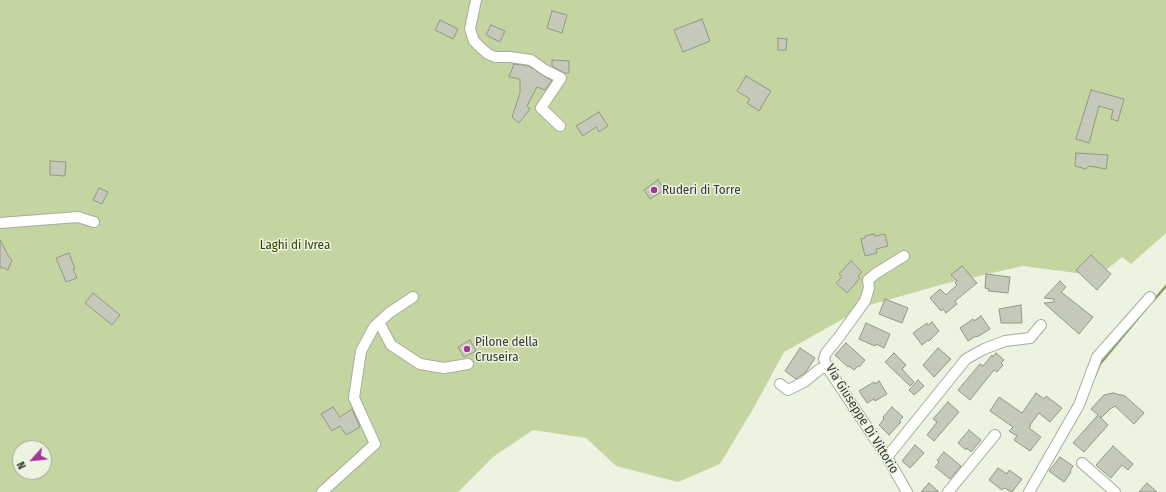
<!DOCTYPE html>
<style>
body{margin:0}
#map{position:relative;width:1166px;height:492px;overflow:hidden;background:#ecf3e1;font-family:"Fira Sans Condensed",sans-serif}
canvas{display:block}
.north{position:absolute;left:12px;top:440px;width:40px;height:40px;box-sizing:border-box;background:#ecf3e1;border:1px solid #a4a99b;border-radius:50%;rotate:243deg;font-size:11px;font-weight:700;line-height:16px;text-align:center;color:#383a33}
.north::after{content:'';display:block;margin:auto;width:14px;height:18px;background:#a1389a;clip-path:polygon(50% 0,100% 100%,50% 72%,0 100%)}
</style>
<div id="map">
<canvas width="1166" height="492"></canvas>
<div class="north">N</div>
</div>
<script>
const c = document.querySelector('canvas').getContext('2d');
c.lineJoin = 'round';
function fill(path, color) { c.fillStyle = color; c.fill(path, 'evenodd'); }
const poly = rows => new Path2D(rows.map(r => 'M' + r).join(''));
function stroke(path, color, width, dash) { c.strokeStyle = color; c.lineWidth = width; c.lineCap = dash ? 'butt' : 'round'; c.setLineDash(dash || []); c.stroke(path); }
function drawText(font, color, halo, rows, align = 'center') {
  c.font = font + ' "Fira Sans Condensed",sans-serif'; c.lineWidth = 3; c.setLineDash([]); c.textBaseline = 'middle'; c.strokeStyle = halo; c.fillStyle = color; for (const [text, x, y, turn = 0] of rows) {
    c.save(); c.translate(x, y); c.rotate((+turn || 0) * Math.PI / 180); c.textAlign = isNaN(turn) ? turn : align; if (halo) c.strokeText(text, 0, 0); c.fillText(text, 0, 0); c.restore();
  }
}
const green = poly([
 [0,0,1166,0,1166,233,1131,264,1122,257,1099,276,1023,266,944,284,866,306,784,352,753,409,720,464,678,482,616,466,586,438,533,430,493,457,458,492,0,492],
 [20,448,44,448,44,472,20,472]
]);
const stream = poly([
 [1153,301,1166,286],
 [1094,378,1100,364,1144,311]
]);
const building = poly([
 [552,11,567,15,562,33,547,28,552,11],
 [702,19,710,41,683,52,674,30,702,19],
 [440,20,458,29,453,39,435,30,440,20],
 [491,25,505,31,500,42,486,35,491,25],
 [778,38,787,39,786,50,778,50,778,38],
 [552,60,569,61,569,73,564,73,552,66,552,60],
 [514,64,529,66,552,81,545,90,537,87,527,106,530,109,519,123,512,117,520,93,520,79,509,77,514,64],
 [746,76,771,91,759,111,747,103,750,99,737,91,746,76],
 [1091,90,1124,99,1118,121,1111,119,1113,110,1099,106,1089,143,1076,139,1091,90],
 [599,112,608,126,599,132,596,127,583,136,576,126,599,112],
 [1076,153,1108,155,1106,169,1089,166,1086,169,1075,166,1076,153],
 [50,161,66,162,65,176,50,175,50,161],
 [658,180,664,190,650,199,644,190,658,180],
 [99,188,108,192,102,204,93,200,99,188],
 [874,234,875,236,885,234,888,246,876,249,877,253,865,256,861,239,865,238,865,236,874,234],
 [0,240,9,257,12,260,8,270,4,268,0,268,0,240],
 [69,253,75,269,73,269,77,278,66,282,56,258,69,253],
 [1091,255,1111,274,1097,290,1076,270,1091,255],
 [851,261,862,272,858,276,860,278,847,293,836,283,842,277,839,274,851,261],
 [962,266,977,283,955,301,957,304,946,313,943,309,941,311,930,298,940,289,946,295,957,285,955,283,957,281,951,275,962,266],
 [986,274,1010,277,1008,293,988,291,989,289,985,288,986,274],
 [1060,281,1066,287,1061,292,1093,317,1079,334,1044,303,1054,302,1054,299,1044,298,1060,281],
 [93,293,120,315,112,325,85,303,93,293],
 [885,299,908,308,902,323,879,314,885,299],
 [1021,305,1022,323,1001,323,999,309,1021,305],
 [981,316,990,329,977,337,976,336,968,341,960,328,973,319,974,321,981,316],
 [932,322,939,331,929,341,928,340,922,345,913,333,927,323,928,325,932,322],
 [866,323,890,334,884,348,876,344,875,346,859,339,866,323],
 [470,340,476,351,464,357,458,347,470,340],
 [846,343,865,360,859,367,858,366,854,370,849,366,848,367,835,355,846,343],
 [800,348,815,358,806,372,796,379,785,371,800,348],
 [938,348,951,359,934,377,923,365,938,348],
 [894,353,906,365,902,369,914,382,910,386,885,362,894,353],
 [996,353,1004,360,1001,363,1003,365,997,372,994,370,970,400,958,390,980,364,983,366,992,355,993,357,996,353],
 [918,380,924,386,914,395,909,390,918,380],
 [879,381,887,394,875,401,874,399,867,403,859,391,874,382,875,384,879,381],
 [1036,393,1044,399,1046,396,1062,408,1050,422,1039,413,1030,425,1031,425,1029,428,1041,437,1030,451,1014,440,1017,436,1009,431,1013,427,990,411,999,397,1022,413,1036,393],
 [1113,393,1125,396,1144,413,1134,424,1115,406,1110,409,1101,418,1099,416,1108,425,1084,452,1073,443,1098,415,1091,409,1104,395,1113,393],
 [948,402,959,412,934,441,927,435,937,422,933,419,948,402],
 [333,407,340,417,352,409,360,427,346,435,340,426,332,431,321,414,333,407],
 [892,407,903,417,899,421,901,422,889,435,879,425,884,419,883,417,892,407],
 [969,430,981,440,971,452,967,448,966,450,958,443,969,430],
 [915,445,924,453,910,468,902,461,915,445],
 [1113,446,1133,464,1128,470,1122,465,1111,478,1096,465,1113,446],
 [944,452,961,466,950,479,935,467,939,462,937,460,944,452],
 [1060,457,1073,466,1070,471,1071,472,1064,482,1049,471,1060,457],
 [998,468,1007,474,1009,470,1022,479,1012,492,1004,488,1002,490,989,480,998,468],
 [929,483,939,492,921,492,929,483],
 [1147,483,1157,492,1139,492,1147,483]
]);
const minor = poly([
 [476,0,470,29,474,41,481,48,488,54,495,57,510,57,531,60,545,70,561,78,541,108,560,126],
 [0,223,78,217,94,222],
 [904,256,875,274,868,280,869,288,865,301,839,337,826,353,824,359,827,367,887,457,907,492],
 [379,322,391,345,420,364,444,368,468,364],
 [780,384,788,390,804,382,820,369,827,367],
 [887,457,966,359,984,349,1005,341,1030,338,1041,325],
 [1082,463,1115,492],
 [322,492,375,444,354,398,361,351,374,327,389,313,413,297],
 [948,492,995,435],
 [1029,492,1079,405,1097,357,1150,297]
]);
const markers = [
 [654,190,4,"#a1389a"],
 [467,349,4,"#a1389a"]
];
const poiNames = [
 ["Ruderi di Torre",662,190],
 ["Pilone della",475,342],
 ["Cruseira",475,357]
];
const parkNames = [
 ["Laghi di Ivrea",295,245]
];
const streetNames = [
 ["Via Giuseppe Di Vittorio",862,419,58]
];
fill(green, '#c4d5a1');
stroke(stream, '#8d9f65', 2.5);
fill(building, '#c4c9b9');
stroke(building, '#929788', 1);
stroke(minor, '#a7ad9d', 12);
stroke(minor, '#fff', 10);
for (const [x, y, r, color] of markers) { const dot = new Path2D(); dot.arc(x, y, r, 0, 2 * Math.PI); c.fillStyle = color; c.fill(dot); stroke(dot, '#ecf3e1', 1.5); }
drawText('13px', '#383a33', '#ecf3e1', poiNames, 'left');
drawText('13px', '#364500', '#ecf3e1', parkNames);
drawText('13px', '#383a33', '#ecf3e1', streetNames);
</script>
